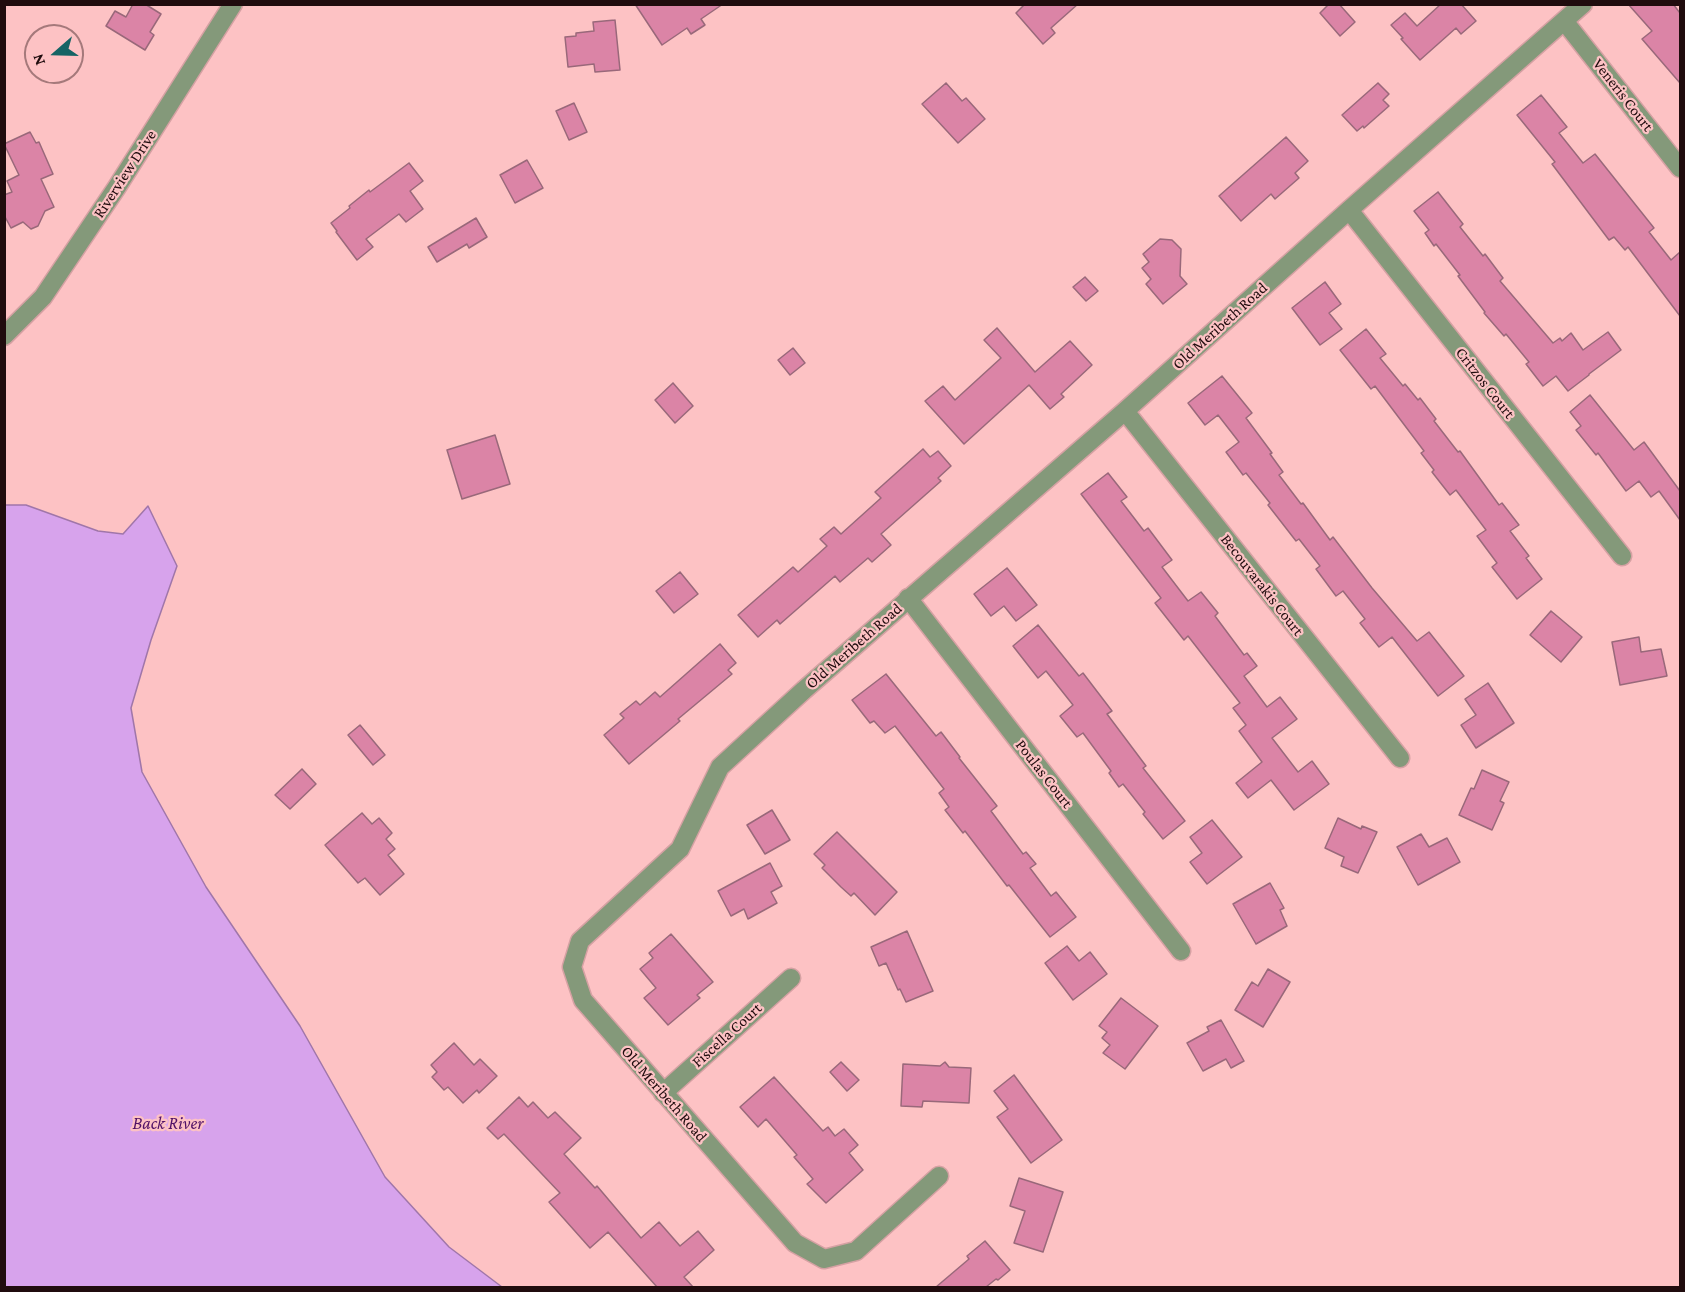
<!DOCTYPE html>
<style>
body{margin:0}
#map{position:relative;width:1685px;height:1292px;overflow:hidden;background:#fdc2c4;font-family:"Crimson Pro",serif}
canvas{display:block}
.frame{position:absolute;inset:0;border:6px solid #200c0e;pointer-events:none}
.north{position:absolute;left:24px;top:24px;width:60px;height:60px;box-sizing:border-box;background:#fdc2c4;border:2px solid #a5797b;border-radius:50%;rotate:250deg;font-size:16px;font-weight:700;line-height:24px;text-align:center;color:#200c0e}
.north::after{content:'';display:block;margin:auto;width:21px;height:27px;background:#156465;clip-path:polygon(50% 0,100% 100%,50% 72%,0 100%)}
</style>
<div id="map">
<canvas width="1685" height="1292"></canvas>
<div class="frame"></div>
<div class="north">N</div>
</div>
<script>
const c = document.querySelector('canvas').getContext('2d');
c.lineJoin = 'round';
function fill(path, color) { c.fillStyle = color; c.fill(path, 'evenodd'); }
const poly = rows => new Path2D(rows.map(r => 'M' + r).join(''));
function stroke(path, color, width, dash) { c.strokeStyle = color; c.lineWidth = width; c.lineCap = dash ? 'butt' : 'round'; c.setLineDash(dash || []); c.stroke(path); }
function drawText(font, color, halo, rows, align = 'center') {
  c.font = font + ' "Crimson Pro",serif'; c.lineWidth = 4.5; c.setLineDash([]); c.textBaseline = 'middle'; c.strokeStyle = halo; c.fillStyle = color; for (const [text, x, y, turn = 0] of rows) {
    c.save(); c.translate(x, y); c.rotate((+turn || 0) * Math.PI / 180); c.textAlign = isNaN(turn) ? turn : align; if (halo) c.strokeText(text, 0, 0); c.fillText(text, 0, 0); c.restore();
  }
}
const water = poly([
 [5,505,26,505,98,531,123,534,148,506,177,566,151,640,131,708,142,772,206,887,300,1026,385,1177,449,1247,502,1287,5,1287,5,505]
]);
const building = poly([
 [133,4,145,4,161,14,150,32,154,35,145,50,106,26,115,11,126,17,133,4],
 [635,4,723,4,701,19,705,25,691,34,687,28,662,45,635,4],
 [1025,4,1078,4,1051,28,1055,33,1043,44,1016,13,1025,4],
 [1329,4,1339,4,1355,22,1340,36,1320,13,1329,4],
 [1441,4,1461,4,1476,21,1461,34,1456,28,1420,60,1401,39,1403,38,1391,25,1405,13,1417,26,1441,4],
 [1628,4,1673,4,1680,13,1680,83,1642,39,1652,31,1628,4],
 [615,20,620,70,595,72,594,64,568,67,565,37,576,36,576,33,594,31,593,22,615,20],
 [946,83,962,101,966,98,985,119,958,143,922,104,946,83],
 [1378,83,1389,94,1383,100,1389,106,1364,128,1363,126,1357,131,1342,115,1378,83],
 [1541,95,1567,127,1559,133,1583,163,1595,154,1654,228,1649,232,1671,260,1680,252,1680,316,1628,247,1625,250,1614,237,1609,240,1552,164,1555,162,1517,115,1541,95],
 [574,103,587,132,569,140,556,111,574,103],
 [30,132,36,143,39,142,53,174,41,179,54,207,45,211,38,226,31,229,23,222,11,228,4,215,4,195,12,192,7,181,19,175,4,144,30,132],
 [1286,137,1308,161,1295,173,1299,178,1275,199,1271,194,1241,221,1219,196,1286,137],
 [527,160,543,188,515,203,500,175,527,160],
 [409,163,423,181,410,191,423,209,406,222,399,214,366,239,373,247,357,260,336,232,337,231,331,223,350,208,349,206,369,190,370,192,409,163],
 [1438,192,1463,224,1460,227,1483,256,1485,254,1503,278,1500,281,1553,343,1560,338,1562,341,1571,333,1583,350,1608,332,1621,350,1589,374,1589,375,1568,391,1556,376,1543,386,1526,364,1529,362,1506,334,1504,336,1484,313,1485,312,1458,276,1460,275,1436,244,1434,246,1425,233,1429,230,1414,211,1438,192],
 [476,218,487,237,469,248,467,244,437,262,428,247,476,218],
 [1160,239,1172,240,1181,249,1180,276,1187,284,1163,304,1146,284,1151,279,1142,268,1149,262,1143,254,1160,239],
 [1085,277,1098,291,1086,301,1073,287,1085,277],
 [1325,282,1341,304,1329,313,1342,329,1320,345,1292,308,1325,282],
 [997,328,1035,372,1070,341,1092,365,1061,394,1064,397,1050,409,1029,385,964,444,925,401,943,386,955,400,1001,358,984,340,997,328],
 [1366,329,1386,354,1380,358,1403,386,1405,384,1418,400,1420,398,1436,419,1434,421,1458,452,1460,451,1499,505,1502,503,1519,525,1510,531,1529,556,1526,558,1542,579,1517,599,1492,567,1497,563,1477,536,1486,530,1456,490,1450,495,1432,472,1434,470,1421,453,1424,451,1375,386,1371,389,1340,350,1366,329],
 [793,348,805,363,790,375,778,360,793,348],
 [1222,376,1252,413,1246,418,1272,453,1270,454,1283,472,1279,475,1301,504,1303,503,1330,540,1333,537,1372,588,1417,641,1429,632,1464,676,1438,696,1392,637,1379,647,1360,623,1365,619,1343,591,1336,596,1316,569,1320,566,1299,539,1296,541,1268,505,1270,503,1246,473,1243,475,1226,452,1239,442,1218,415,1205,425,1188,403,1222,376],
 [673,383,693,406,675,423,655,400,673,383],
 [1590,395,1634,450,1644,442,1680,491,1680,520,1659,491,1651,497,1639,481,1626,491,1598,453,1596,455,1576,430,1581,426,1570,412,1590,395],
 [495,435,510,484,462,499,447,450,495,435],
 [923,449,930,457,938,451,951,466,938,478,941,481,881,534,891,545,872,562,868,558,840,582,835,576,780,624,777,620,758,637,738,615,793,567,798,572,827,546,820,539,834,527,841,534,881,498,875,492,923,449],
 [1108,473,1127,497,1121,501,1144,531,1148,528,1172,560,1162,567,1188,601,1201,592,1218,613,1215,616,1244,655,1247,653,1257,666,1244,676,1267,707,1280,697,1297,719,1272,738,1298,772,1312,761,1329,784,1294,810,1271,780,1248,798,1236,783,1262,762,1239,731,1246,725,1233,708,1240,703,1188,636,1184,640,1155,603,1161,598,1081,494,1108,473],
 [1007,568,1037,605,1016,621,1004,606,991,616,974,594,1007,568],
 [680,572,698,594,674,613,656,591,680,572],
 [1551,611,1582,637,1561,662,1530,635,1551,611],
 [1038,625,1079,676,1083,673,1112,711,1107,714,1146,766,1143,768,1185,821,1163,839,1143,814,1145,812,1123,784,1119,787,1109,773,1111,771,1083,733,1077,737,1060,716,1073,705,1046,671,1038,678,1013,646,1038,625],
 [1639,637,1641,652,1661,649,1667,676,1620,685,1612,642,1639,637],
 [720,644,736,663,728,670,732,674,678,719,680,721,629,764,604,735,624,718,620,714,636,701,640,705,655,692,660,697,720,644],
 [886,674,936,736,941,732,960,757,959,758,997,806,991,811,1023,854,1026,852,1036,864,1030,868,1051,896,1056,892,1076,917,1050,937,1009,885,1007,886,965,831,963,833,945,810,949,807,939,793,944,789,895,726,885,733,874,721,870,723,852,700,886,674],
 [1488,683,1514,723,1476,748,1461,725,1476,715,1465,699,1488,683],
 [360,725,385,755,373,765,348,735,360,725],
 [302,769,316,784,290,809,275,795,302,769],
 [1482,770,1509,782,1500,801,1504,803,1492,830,1459,815,1471,788,1474,789,1482,770],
 [772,810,790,840,765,854,747,825,772,810],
 [362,813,372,824,379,818,392,833,386,839,395,849,388,855,404,874,380,895,365,878,358,883,325,845,362,813],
 [1338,818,1361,829,1362,826,1377,832,1358,873,1341,866,1344,857,1325,848,1338,818],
 [1212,820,1242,857,1207,884,1190,862,1202,853,1190,837,1212,820],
 [837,832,897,892,875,915,854,893,851,896,841,887,822,868,825,865,814,854,837,832],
 [1421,834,1429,847,1447,838,1460,862,1418,885,1397,847,1421,834],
 [770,863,782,886,771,892,777,903,748,919,744,909,731,916,718,891,770,863],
 [1270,883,1284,908,1280,910,1287,926,1256,944,1233,904,1270,883],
 [907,931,933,991,906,1002,900,989,898,990,886,963,879,966,871,947,907,931],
 [671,934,713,982,697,995,700,998,668,1025,644,998,656,988,640,969,653,958,649,953,671,934],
 [1067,946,1079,961,1090,952,1107,974,1073,1000,1045,963,1067,946],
 [1268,969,1290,982,1263,1027,1235,1010,1252,982,1258,986,1268,969],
 [1121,998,1158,1026,1125,1069,1103,1053,1110,1045,1102,1038,1107,1032,1099,1026,1121,998],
 [1221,1020,1244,1061,1231,1068,1226,1059,1203,1071,1187,1043,1209,1031,1207,1027,1221,1020],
 [454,1043,474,1065,480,1059,497,1076,479,1093,477,1090,463,1103,448,1087,444,1090,432,1077,437,1072,431,1065,454,1043],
 [841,1062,859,1080,847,1091,830,1072,841,1062],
 [945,1062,949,1067,971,1068,969,1103,923,1101,922,1107,901,1106,903,1064,940,1066,945,1062],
 [1014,1075,1062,1140,1031,1163,997,1117,1008,1109,994,1091,1014,1075],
 [774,1077,823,1131,828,1127,835,1136,844,1129,858,1145,849,1153,863,1170,826,1203,807,1184,813,1179,794,1157,797,1155,766,1119,758,1127,740,1107,774,1077],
 [519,1097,528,1107,533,1102,548,1118,555,1112,581,1138,564,1154,595,1188,597,1186,641,1238,659,1222,680,1246,698,1231,714,1250,684,1277,693,1287,657,1287,608,1232,590,1248,549,1202,560,1193,504,1134,498,1139,487,1128,519,1097],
 [1019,1178,1063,1192,1043,1252,1014,1243,1025,1211,1010,1206,1019,1178],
 [985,1241,1010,1270,998,1280,996,1279,986,1287,936,1287,969,1259,967,1256,985,1241]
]);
const minor = poly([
 [1565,22,1680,168],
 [1349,210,1622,556],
 [4,336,43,297,117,187,233,4],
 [1125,411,1400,758],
 [908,598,1181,951],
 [663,1093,791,978],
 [939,1176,856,1251,824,1259,795,1243,583,1000,572,967,580,941,680,849,720,767,804,690,1125,411,1349,210,1583,4]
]);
const streetNames = [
 ["Veneris Court",1623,95,52],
 ["Riverview Drive",125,174,-57],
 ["Old Meribeth Road",1220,326,-42],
 ["Critzos Court",1485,383,52],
 ["Becouvarakis Court",1262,585,52],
 ["Old Meribeth Road",854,646,-41],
 ["Poulas Court",1044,774,52],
 ["Fiscella Court",727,1035,-42],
 ["Old Meribeth Road",664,1094,49]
];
const waterNames = [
 ["Back River",168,1123]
];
fill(water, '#d7a3ec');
stroke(water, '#a076a9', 1.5);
fill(building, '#db84a6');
stroke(building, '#99687a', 1.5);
stroke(minor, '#d5a1a3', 21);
stroke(minor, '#84997a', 18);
drawText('16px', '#200c0e', '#fdc2c4', streetNames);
drawText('italic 18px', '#511167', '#fdc2c4', waterNames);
</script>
